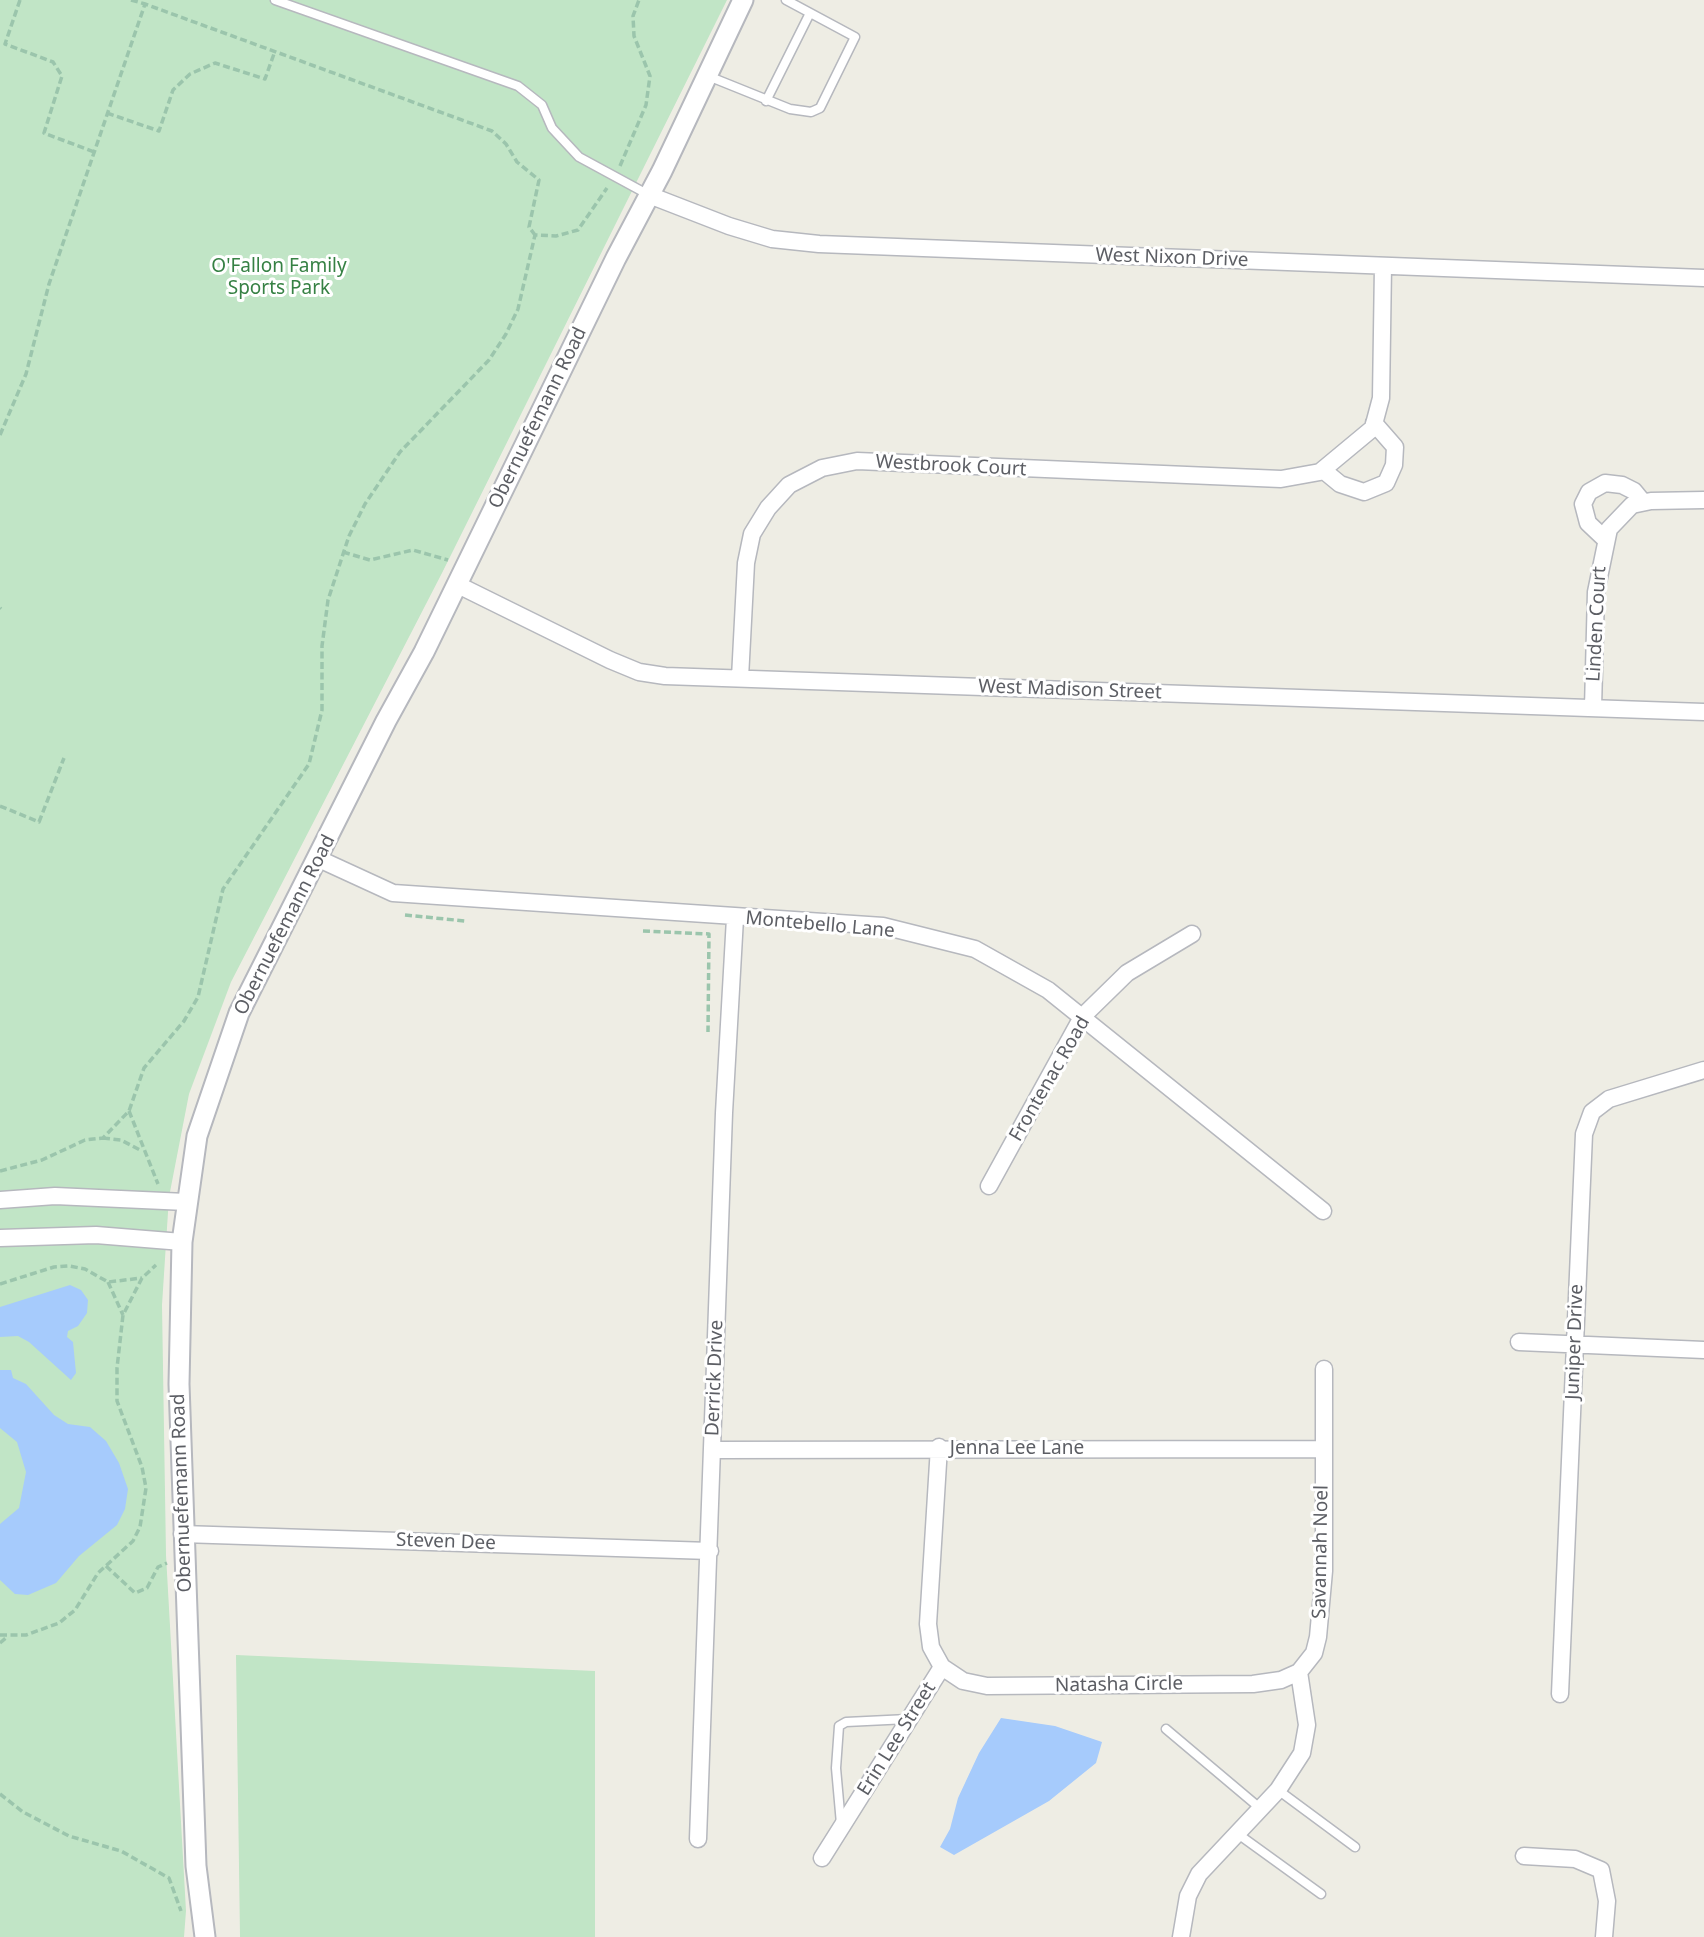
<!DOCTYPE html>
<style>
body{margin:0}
canvas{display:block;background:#eeede4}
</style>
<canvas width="1704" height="1937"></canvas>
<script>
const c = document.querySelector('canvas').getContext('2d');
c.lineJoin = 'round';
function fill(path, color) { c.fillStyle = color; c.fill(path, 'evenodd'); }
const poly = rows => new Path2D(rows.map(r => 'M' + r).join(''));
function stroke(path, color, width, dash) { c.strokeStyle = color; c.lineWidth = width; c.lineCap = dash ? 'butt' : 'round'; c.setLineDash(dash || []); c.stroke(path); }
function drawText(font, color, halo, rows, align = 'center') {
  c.font = font + ' "Noto Sans",sans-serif'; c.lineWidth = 6; c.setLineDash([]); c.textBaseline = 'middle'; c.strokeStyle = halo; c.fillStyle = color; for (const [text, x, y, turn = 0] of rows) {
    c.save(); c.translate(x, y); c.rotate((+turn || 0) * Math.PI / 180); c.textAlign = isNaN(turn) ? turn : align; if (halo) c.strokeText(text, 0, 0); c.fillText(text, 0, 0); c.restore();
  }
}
const green = poly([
 [0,0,727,0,442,573,231,982,189,1094,169,1197,162,1305,166,1555,186,1911,184,1937,0,1937],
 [236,1655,595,1671,595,1937,240,1937]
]);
const water = poly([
 [70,1285,81,1290,88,1300,87,1313,78,1326,68,1331,67,1337,73,1342,76,1373,71,1380,29,1342,18,1336,0,1337,0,1307],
 [0,1370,11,1370,13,1378,26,1384,54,1415,68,1424,90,1427,106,1441,119,1463,128,1489,125,1509,117,1525,79,1556,56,1583,28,1595,15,1594,0,1580,0,1524,19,1508,26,1472,17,1442,0,1428],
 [1001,1718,1055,1726,1102,1742,1096,1763,1049,1801,954,1855,940,1847,950,1829,958,1798,979,1753]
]);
const path = poly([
 [20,0,5,44,53,62,62,76,44,133,94,152],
 [131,0,145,4],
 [107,113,159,131,173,90,190,74,215,63,265,79,275,51],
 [620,166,646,105,650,76,634,36,633,16,639,0],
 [0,435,26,374,49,284,145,4,492,131,506,144,517,162,539,180,529,227,535,235],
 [343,552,370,560,413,550,448,560],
 [0,608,1,609],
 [0,806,39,822,64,758],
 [405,915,465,921],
 [643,931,709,934,708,1032],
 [129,1111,158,1184],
 [103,1138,121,1140,142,1151],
 [0,1171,42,1160,85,1140,103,1138,129,1111,144,1068,184,1021,198,997,223,889,309,764,322,710,322,646,328,600,349,536,365,504,400,452,489,360,506,334,518,309,535,235,556,236,578,230,607,188],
 [108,1282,123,1315],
 [0,1284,54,1267,69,1266,85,1269,108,1282,142,1278],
 [106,1566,135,1593,147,1588,158,1567,167,1563],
 [0,1635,26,1635,59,1623,75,1610,98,1573,133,1541,140,1527,146,1488,142,1467,117,1401,117,1368,123,1315,142,1278,156,1265],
 [0,1643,7,1637],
 [0,1794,23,1812,69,1836,121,1851,169,1878,181,1911]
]);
const service = poly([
 [275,0,518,86,542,105,552,128,579,157,649,195],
 [708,76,790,109,811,112,820,108,855,37,786,0],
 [766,101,810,13],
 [1166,1729,1261,1809],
 [1278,1790,1355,1847],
 [841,1824,836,1768,839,1726,846,1722,908,1719],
 [1238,1834,1321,1894]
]);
const minor = poly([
 [649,195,729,226,772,239,819,244,1704,278],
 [1323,470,1340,484,1364,492,1386,483,1394,465,1395,447,1374,423],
 [1606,540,1588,523,1583,504,1589,492,1605,483,1622,485,1634,491,1643,502],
 [456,584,610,660,639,672,665,676,1704,712],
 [740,678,746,563,752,534,768,508,789,485,822,468,857,461,1281,479,1320,472,1373,428,1381,398,1383,266],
 [1593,708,1596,592,1609,529,1632,505,1651,501,1704,500],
 [319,859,393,893,883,926,975,949,1048,990,1323,1211],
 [989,1186,1082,1017,1127,973,1192,934],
 [0,1200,55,1196,186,1202],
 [0,1238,96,1235,182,1242],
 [1519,1342,1704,1350],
 [939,1447,928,1624,931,1647,942,1667,963,1681,987,1686,1253,1684,1281,1680,1299,1672],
 [713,1450,1322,1449],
 [182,1534,710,1551],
 [1560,1694,1584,1134,1592,1112,1609,1099,1704,1070],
 [698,1839,724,1113,735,918],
 [1524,1856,1575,1859,1601,1870,1607,1901,1604,1937],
 [822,1858,942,1667],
 [1181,1937,1188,1896,1199,1874,1278,1790,1302,1753,1307,1725,1299,1672,1314,1653,1318,1637,1324,1571,1324,1369]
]);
const tertiary = poly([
 [205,1937,196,1866,179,1384,182,1242,197,1136,239,1013,386,721,424,652,616,258,662,171,743,0]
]);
const streetNames = [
 ["West Nixon Drive",1172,258,2],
 ["Obernuefemann Road",538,418,-64],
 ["Westbrook Court",951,466,3],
 ["Linden Court",1597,624,-87],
 ["West Madison Street",1070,690,2],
 ["Obernuefemann Road",285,925,-63],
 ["Montebello Lane",820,925,5],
 ["Frontenac Road",1050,1079,-60],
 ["Juniper Drive",1575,1342,-88],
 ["Derrick Drive",715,1378,-88],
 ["Jenna Lee Lane",1017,1449],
 ["Obernuefemann Road",182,1493,-92],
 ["Steven Dee",446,1542,2],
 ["Savannah Noel",1321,1552,-89],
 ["Natasha Circle",1119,1685,-1],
 ["Erin Lee Street",897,1739,-58]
];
const parkNames = [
 ["O'Fallon Family",279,267],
 ["Sports Park",279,289]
];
fill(green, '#c1e5c6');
fill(water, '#a6cbfc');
stroke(service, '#b6b8be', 11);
stroke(minor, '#b6b8be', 19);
stroke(tertiary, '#b6b8be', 23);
stroke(path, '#9bc5ac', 3.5, [7, 3.5]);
stroke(service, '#fff', 8);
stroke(minor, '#fff', 16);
stroke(tertiary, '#fff', 19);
drawText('19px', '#5c5e64', '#fff', streetNames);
drawText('19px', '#368144', '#fff', parkNames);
</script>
